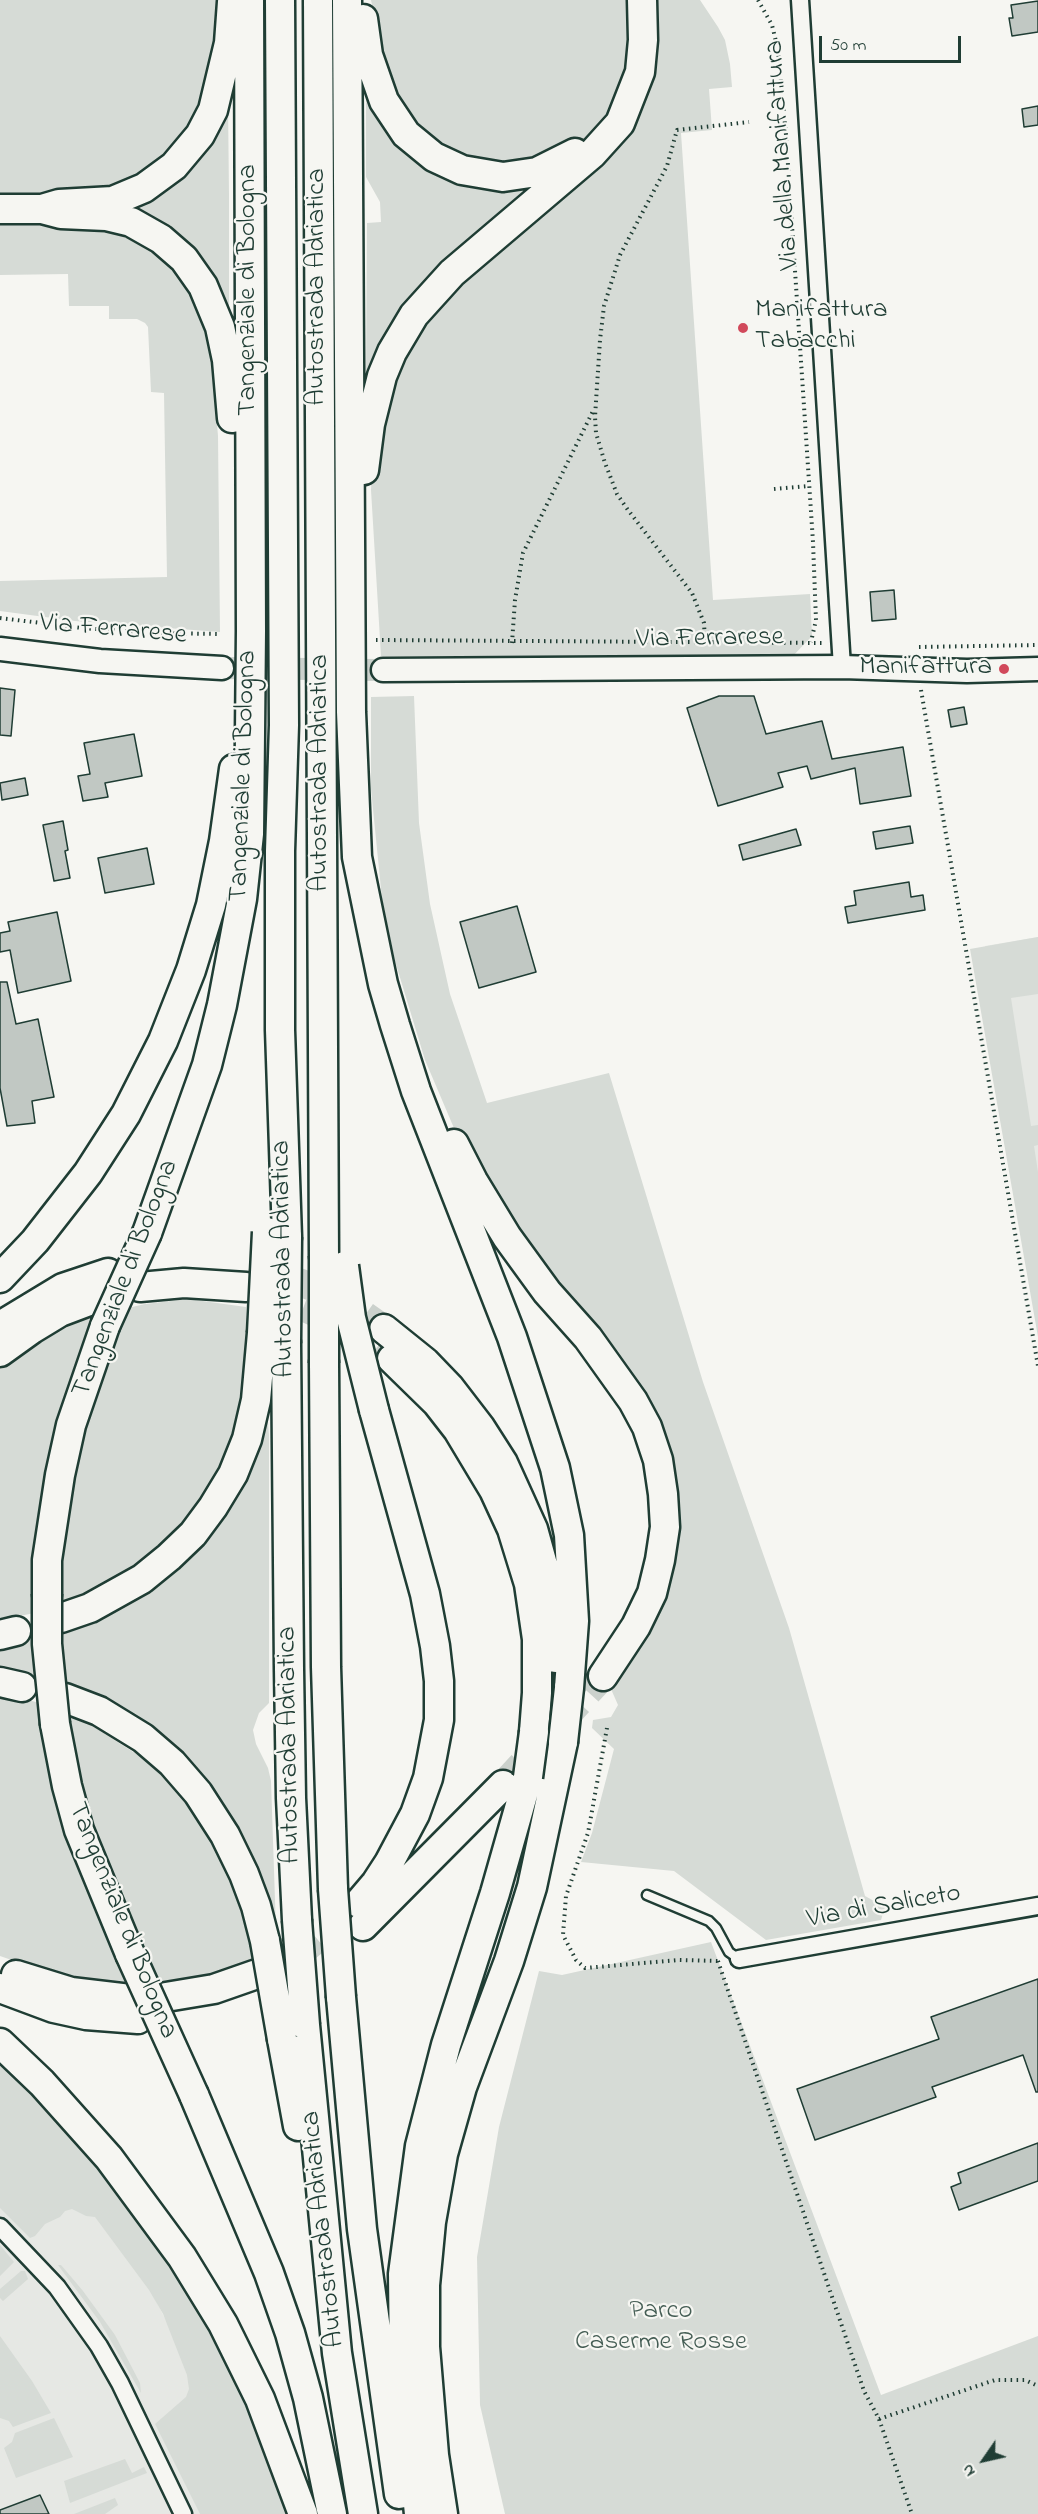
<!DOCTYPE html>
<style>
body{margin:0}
#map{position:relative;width:1038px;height:2514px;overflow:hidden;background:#f6f6f2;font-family:"Indie Flower",sans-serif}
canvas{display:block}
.north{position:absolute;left:954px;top:2430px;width:60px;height:60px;-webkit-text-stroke:4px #f6f6f2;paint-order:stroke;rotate:236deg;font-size:16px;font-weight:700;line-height:24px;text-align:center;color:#1f3d34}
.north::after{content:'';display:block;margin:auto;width:21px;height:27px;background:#1f3d34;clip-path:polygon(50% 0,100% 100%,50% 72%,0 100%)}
.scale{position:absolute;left:819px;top:36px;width:142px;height:27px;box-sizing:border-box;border:3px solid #1f3d34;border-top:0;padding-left:8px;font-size:18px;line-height:21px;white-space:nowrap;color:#1f3d34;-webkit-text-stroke:4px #f6f6f2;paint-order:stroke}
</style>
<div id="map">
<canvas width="1038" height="2514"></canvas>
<div class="north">N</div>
<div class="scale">50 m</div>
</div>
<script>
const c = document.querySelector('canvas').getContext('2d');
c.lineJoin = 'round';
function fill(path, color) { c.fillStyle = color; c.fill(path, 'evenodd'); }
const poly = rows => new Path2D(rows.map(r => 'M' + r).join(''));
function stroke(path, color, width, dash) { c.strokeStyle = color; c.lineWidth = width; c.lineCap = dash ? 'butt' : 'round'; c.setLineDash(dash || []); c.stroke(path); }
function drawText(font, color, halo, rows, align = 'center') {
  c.font = font + ' "Indie Flower",sans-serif'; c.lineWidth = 4.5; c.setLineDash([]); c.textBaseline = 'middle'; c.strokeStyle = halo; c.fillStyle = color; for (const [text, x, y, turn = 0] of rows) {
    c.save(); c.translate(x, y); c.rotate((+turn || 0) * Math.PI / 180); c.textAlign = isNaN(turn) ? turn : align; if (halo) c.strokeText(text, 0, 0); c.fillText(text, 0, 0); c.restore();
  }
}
const built = poly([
 [1038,937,1038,1285,985,946],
 [0,2080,111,2212,264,2514,0,2514]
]);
const green = poly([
 [0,0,224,0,207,97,183,143,121,189,0,198],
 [371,0,632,0,631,57,611,112,595,131,574,149,509,169,441,151,393,101],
 [655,0,700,0,718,27,725,40,730,64,732,87,709,89,712,130,681,133,713,600,810,594,812,636,792,657,774,658,381,656,371,490,372,471,391,382,422,317,592,163],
 [366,96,371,96,393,132,533,186,371,377,366,379,367,223,381,222,380,202,366,177],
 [228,102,229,196,229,311,131,207],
 [0,220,114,227,159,249,203,306,196,311,203,327,212,365,218,436,220,632,75,621,0,611,0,581,167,577,164,393,151,392,148,327,145,323,137,319,109,319,109,306,69,306,68,274,0,275],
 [414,696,419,823,430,904,450,994,487,1103,609,1073,703,1382,789,1628,865,1896,885,1907,881,1920,766,1940,674,1871,581,1862,592,1833,614,1749,592,1728,593,1720,611,1717,618,1705,611,1689,633,1660,653,1622,665,1459,465,1154,425,1060,395,961,382,899,371,789,371,697],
 [1038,937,1038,994,1011,998,1031,1126,1038,1125,1038,1145,1034,1146,1038,1172,1038,1337,970,949],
 [188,1299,246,1307,246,1350,242,1408,218,1476,188,1517,154,1554,121,1578,83,1599,54,1609,0,1620,0,1367,38,1341,89,1317,145,1304],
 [265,1420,268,1422,269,1435,269,1703,259,1713,253,1730,256,1744,268,1768,271,1781,276,1930,236,1831,73,1686,0,1670,0,1645,42,1634,135,1593],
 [0,1694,29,1700,74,1714,152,1764,187,1799,225,1861,243,1917,253,1958,230,1969,197,1977,155,1982,99,1985,49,1973,0,1956],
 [711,1942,881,2395,1038,2336,1038,2514,505,2514,480,2405,477,2257,499,2127,539,1971,562,1975],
 [0,2055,128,2197,236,2369,291,2514,200,2514,155,2424,186,2397,189,2389,187,2375,163,2314,149,2290,95,2217,86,2216,72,2209,65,2211,60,2217,45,2224,35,2236,30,2238,0,2208],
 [0,2245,14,2262,0,2276],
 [58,2265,61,2265,83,2291,115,2335,140,2383,141,2393,100,2322],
 [21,2271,25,2271,28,2279,3,2301,0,2298,0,2289],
 [0,2336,32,2381,51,2413,13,2427,9,2421,0,2418],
 [54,2418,73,2457,16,2478,4,2448,12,2442,15,2433],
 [125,2459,132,2473,144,2467,147,2473,70,2503,64,2481],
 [115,2498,118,2505,105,2514,74,2514]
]);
const building = poly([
 [1038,1,1038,32,1012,36,1009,18,1013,18,1011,5,1038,1],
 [1038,106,1038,125,1024,127,1022,109,1038,106],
 [894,590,896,619,872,621,870,592,894,590],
 [0,688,15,690,11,736,0,735,0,688],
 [719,696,754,696,766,734,822,721,832,759,903,747,911,796,860,804,855,768,811,779,807,766,778,773,783,787,718,806,687,708,719,696],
 [964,707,967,724,951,727,948,710,964,707],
 [134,734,142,776,105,783,108,797,83,801,78,776,90,774,84,743,134,734],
 [25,778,28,795,2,800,0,783,25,778],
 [63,821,68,850,65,851,70,878,54,881,43,825,63,821],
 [910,826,913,843,876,849,873,832,910,826],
 [796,829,801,845,743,860,739,845,796,829],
 [147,848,154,884,105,893,98,858,147,848],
 [909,882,911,897,923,895,925,910,848,923,845,907,856,905,854,891,909,882],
 [517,906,536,972,479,988,460,922,517,906],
 [57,912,71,981,18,993,10,950,0,952,0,933,10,931,8,922,57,912],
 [0,982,7,982,16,1024,38,1019,54,1097,32,1101,35,1123,7,1126,0,1088,0,982],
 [1038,1979,1038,2092,1036,2092,1023,2055,932,2087,936,2097,815,2140,797,2089,939,2039,931,2017,1038,1979],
 [1038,2143,1038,2181,959,2210,951,2187,961,2183,958,2173,1038,2143],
 [40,2495,49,2514,0,2514,0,2510,40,2495]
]);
const secondaryTunnel = poly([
 [222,668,383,670]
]);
const highwayTunnel = poly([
 [249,1268,285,1277,320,1290,356,1309,384,1329],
 [264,1293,307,1309,345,1326,392,1359],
 [503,1785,603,1676],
 [257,1974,279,1964,305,1949,352,1910]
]);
const path = poly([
 [758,0,772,25,778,50,786,135,813,542,816,620,811,642],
 [774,489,809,486],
 [0,618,82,628,152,633,220,634],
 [376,640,825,643],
 [705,641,704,623,692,593,628,510,617,494,605,463,596,433,595,417,600,340,604,306,620,255,667,166,677,130,749,122],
 [512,643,515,600,523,553,594,409],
 [919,647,1038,645],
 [921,690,1038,1366],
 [607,1728,588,1833,566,1896,563,1935,576,1960,585,1968,679,1960,720,1961],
 [718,1961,864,2391,879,2419,912,2514],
 [879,2419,995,2380,1025,2380,1038,2386]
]);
const lane = poly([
 [647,1895,709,1921,716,1928,729,1952,739,1959]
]);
const street = poly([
 [800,0,842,667],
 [739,1959,1038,1906],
 [0,2227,57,2287,99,2346,120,2383,183,2514]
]);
const secondary = poly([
 [0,649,100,661,222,668],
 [383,670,842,667,967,671,1038,669]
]);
const highway = poly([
 [280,0,284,725,280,851,280,1030,287,1237],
 [318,0,324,1256],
 [347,0,351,712,357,857,383,984,395,1025,416,1091,512,1337,555,1468,569,1535,574,1621,569,1688],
 [363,19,368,55,384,101,406,134,434,157,462,170,503,177,537,172,575,153],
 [0,209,42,209,59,204,113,201,144,188,174,166,200,135,213,110,229,43,232,2],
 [42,209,61,214,106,216,131,222,161,239,184,259,203,286,220,327,227,360,232,418],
 [364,470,370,424,382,376,392,352,414,315,452,273,592,154,620,123,640,72,643,40,642,0],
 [454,1144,473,1181,507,1237,547,1292,588,1338,633,1401,647,1427,658,1460,663,1494,665,1527,660,1560,652,1593,636,1626,603,1676],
 [147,1233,207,1065,222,1005,242,899,249,834,251,631,249,0],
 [0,1278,35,1241,88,1173,126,1114,163,1041,191,970,211,905,224,841,234,769],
 [140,1287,184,1283,246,1287],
 [0,1326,63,1288,108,1273],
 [384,1329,425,1362,450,1388,480,1427,503,1463,533,1529,548,1583,554,1621,556,1658],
 [286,1343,289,1669,291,1798,297,1920],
 [0,1352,32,1329,60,1312,97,1298],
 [392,1359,437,1403,458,1430,494,1490,512,1529,529,1584,537,1639,537,1693,534,1732],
 [324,1363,326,1667,333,1889],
 [47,1594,47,1560,60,1475,71,1425,105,1326],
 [61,1618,90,1608,142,1579,169,1557,193,1534,213,1507,233,1474,247,1439,256,1400,262,1333],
 [0,1635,16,1631],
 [0,1682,22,1687],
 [65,1698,99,1711,143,1738,172,1763,198,1793,225,1835,244,1874,256,1906,265,1941],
 [55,1724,67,1786,79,1830,130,1954],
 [359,1903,376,1883,389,1863,415,1814,428,1778,439,1720,439,1681,435,1646,425,1594,374,1410],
 [363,1926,503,1785],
 [16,1975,71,1992,130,1999],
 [0,1988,54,2008,86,2015,138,2019],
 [166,1997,214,1989,257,1974],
 [341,1997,362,2229,399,2494],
 [305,2025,337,2353,363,2514],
 [282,2039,298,2126],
 [0,2043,42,2083,109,2158,182,2257,223,2324,260,2399,303,2514],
 [194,2095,269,2273,290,2333,308,2398,332,2514],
 [419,2514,404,2363,403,2274,420,2146,446,2045,495,1893,528,1777],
 [443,2514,434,2455,425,2347,425,2285,431,2222,443,2154,462,2087,509,1961,532,1887,563,1742]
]);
const highwayBridge = poly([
 [324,1256,324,1363],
 [344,1266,351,1318,374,1410],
 [105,1326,147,1233],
 [262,1333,267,1232],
 [286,1343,287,1237],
 [47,1594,47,1644,55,1724],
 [563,1742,569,1688],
 [528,1777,534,1732],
 [333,1889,341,1997],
 [297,1920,305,2025],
 [265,1941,282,2039],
 [130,1954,194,2095]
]);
const markers = [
 [743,328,6,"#d1495b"],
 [1004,669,6,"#d1495b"]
];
const streetNames = [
 ["Via della Manifattura",784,155,-94],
 ["Autostrada Adriatica",319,287,-90],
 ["Tangenziale di Bologna",250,290,-90],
 ["Via Ferrarese",113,631,5],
 ["Via Ferrarese",710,640,-1],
 ["Autostrada Adriatica",322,773,-90],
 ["Tangenziale di Bologna",245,776,-88],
 ["Autostrada Adriatica",285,1259,-91],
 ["Tangenziale di Bologna",127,1279,-69],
 ["Autostrada Adriatica",291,1745,-91],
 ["Via di Saliceto",884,1908,-10],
 ["Tangenziale di Bologna",121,1921,68],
 ["Autostrada Adriatica",325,2229,-96]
];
const poiNames = [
 ["Manifattura",755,312],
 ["Tabacchi",755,343],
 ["Manifattura",992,669,"right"]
];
const parkNames = [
 ["Parco",661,2313],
 ["Caserme Rosse",661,2344]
];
fill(built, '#e6e8e4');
fill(green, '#d6dbd6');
fill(building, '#c1c8c3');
stroke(building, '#1f3d34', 1.5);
stroke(secondaryTunnel, '#cbd1cc', 22, [22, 11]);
stroke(highwayTunnel, '#cbd1cc', 28, [28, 14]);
stroke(lane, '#1f3d34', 13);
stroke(street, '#1f3d34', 21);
stroke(secondary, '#1f3d34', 27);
stroke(highway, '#1f3d34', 33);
stroke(path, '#1f3d34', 4, [1.5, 4.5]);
stroke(lane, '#f6f6f2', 8);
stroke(street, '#f6f6f2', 16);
stroke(secondary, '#f6f6f2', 22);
stroke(highway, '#f6f6f2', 28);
stroke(highwayBridge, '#1f3d34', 33, []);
stroke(highwayBridge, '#f6f6f2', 28);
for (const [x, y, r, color] of markers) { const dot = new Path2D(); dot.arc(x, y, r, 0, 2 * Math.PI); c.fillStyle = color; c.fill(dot); stroke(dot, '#f6f6f2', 2); }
drawText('27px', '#1f3d34', '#f6f6f2', streetNames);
drawText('27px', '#1f3d34', '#f6f6f2', poiNames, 'left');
drawText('27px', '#445d54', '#f6f6f2', parkNames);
</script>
